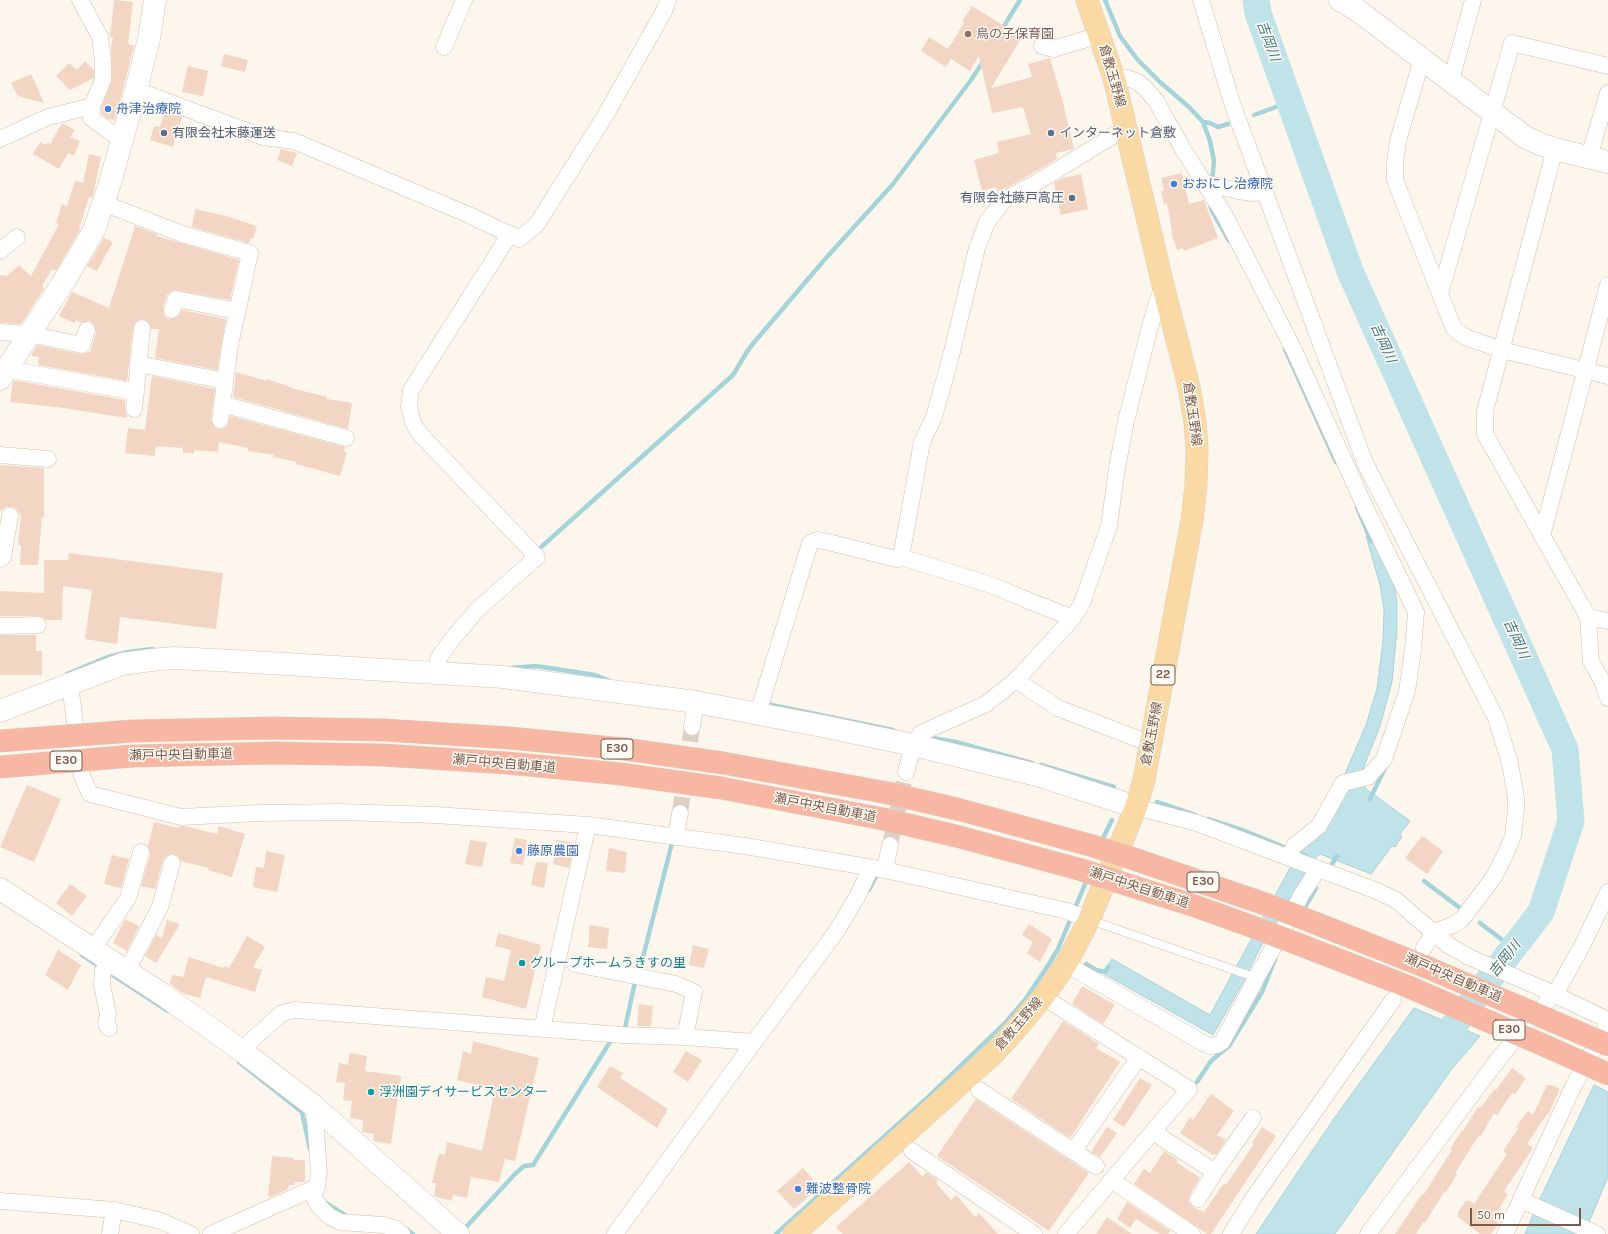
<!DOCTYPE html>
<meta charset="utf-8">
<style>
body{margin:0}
#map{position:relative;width:1608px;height:1234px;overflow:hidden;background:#fdf6ec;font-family:Karla,sans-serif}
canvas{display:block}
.scale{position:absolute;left:1470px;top:1208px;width:111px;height:18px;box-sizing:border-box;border:2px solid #7a5c4d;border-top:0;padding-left:5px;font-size:12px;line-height:14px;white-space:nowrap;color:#7a5c4d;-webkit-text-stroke:3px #fffaf3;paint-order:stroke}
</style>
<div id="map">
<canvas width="1608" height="1234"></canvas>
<div class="scale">50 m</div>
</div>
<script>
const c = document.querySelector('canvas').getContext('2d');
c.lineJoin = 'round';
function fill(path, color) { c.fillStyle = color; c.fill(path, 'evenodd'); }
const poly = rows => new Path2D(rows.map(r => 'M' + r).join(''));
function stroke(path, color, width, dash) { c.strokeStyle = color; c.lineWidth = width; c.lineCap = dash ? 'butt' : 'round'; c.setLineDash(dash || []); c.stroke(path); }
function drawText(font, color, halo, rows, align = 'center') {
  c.font = font + ' Karla,"Noto Sans JP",sans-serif'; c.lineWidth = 3; c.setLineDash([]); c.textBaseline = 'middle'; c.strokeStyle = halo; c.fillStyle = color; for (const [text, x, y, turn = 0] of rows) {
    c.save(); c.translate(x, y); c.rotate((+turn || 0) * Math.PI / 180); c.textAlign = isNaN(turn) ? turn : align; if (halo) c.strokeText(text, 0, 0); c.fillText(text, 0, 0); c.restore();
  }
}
const water = poly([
 [1371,534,1394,585,1397,603,1397,630,1392,682,1380,726,1361,774,1363,785,1366,789,1410,821,1400,834,1402,837,1399,841,1397,839,1396,840,1398,842,1395,847,1392,846,1371,874,1320,854,1316,857,1259,950,1244,981,1213,1035,1104,974,1105,969,1112,959,1210,1015,1290,868,1302,852,1302,846,1344,776,1366,725,1377,689,1383,641,1384,610,1380,585,1366,536,1371,534],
 [1414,1008,1480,1036,1451,1070,1335,1234,1256,1234,1333,1120,1414,1008],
 [1594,1085,1608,1092,1608,1177,1584,1234,1525,1234,1538,1203,1594,1085]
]);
const stream = poly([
 [1105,0,1120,36,1137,59,1161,83,1189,107,1203,122,1210,141,1214,161,1212,182],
 [1001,31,1020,0],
 [1254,115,1290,102],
 [1203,122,1210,123,1218,127,1228,124],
 [1210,203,1212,211,1229,241],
 [1285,349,1336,462],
 [1357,507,1371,541],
 [539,549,733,375,748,350,756,340,826,258,893,184,971,80,984,60],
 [512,668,536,666,595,675,608,680],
 [67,674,108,657,128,652,153,649],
 [767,704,893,730],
 [926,737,956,742,1032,763],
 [1041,765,1114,787],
 [1370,799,1385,768],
 [1157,802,1195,815],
 [1208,819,1245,831,1306,856],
 [1101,842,1112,820],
 [1331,866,1337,856],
 [1424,881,1460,908],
 [869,890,876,876],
 [1303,911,1316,888],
 [1480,923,1513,948],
 [82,955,168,1011],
 [1086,964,1096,970,1105,972,1108,967],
 [640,969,672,843],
 [623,1030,625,1028,635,982],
 [239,1062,302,1112,310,1149],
 [1197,1082,1211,1061,1229,1046,1262,992,1275,959],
 [326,1203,348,1217],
 [405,1228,413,1234],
 [463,1232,467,1226,515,1174,524,1166,533,1165,610,1042],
 [776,1234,926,1099,1006,1022,1025,1000,1049,964,1058,949,1088,877]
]);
const river = poly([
 [1256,0,1258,13,1350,271,1565,749,1571,821,1541,912,1431,1055]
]);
const building = poly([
 [114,0,133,2,128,44,134,46,115,120,108,119,101,113,101,108,112,80,111,47,113,37,110,37],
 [972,6,1022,37,991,88,1032,77,1028,64,1050,58,1062,99,1074,149,1056,153,1057,159,1007,188,997,191,996,187,982,191,974,160,999,153,997,142,1031,134,1023,107,992,113,979,56,970,71,951,59,946,67,921,51,929,37,948,49,964,23,962,22],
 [224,54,248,60,245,72,221,66],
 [85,61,94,70,94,78,70,90,56,76,69,63,77,70],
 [188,66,208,71,203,96,182,92],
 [31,74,37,87,44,103,21,97,20,95,18,96,11,83],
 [165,111,182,117,173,147,150,140,154,126,160,127],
 [62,123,75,130,70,137,80,141,74,156,68,153,59,169,33,154,40,142,46,145,48,142,50,144],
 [281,149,297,153,292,166,277,160],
 [89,154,101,157,94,190,92,198,89,197,79,229,80,230,56,271,52,269,42,286,44,289,21,324,0,323,0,275,7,276,19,265,31,276,59,224,56,223,62,204,67,206,75,181,83,183],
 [1182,173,1189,204,1204,200,1218,238,1184,251,1183,248,1177,250,1171,232,1172,231,1167,203,1164,204,1161,191,1164,191,1161,178],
 [1081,174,1088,209,1061,215,1054,183,1063,178],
 [195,209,226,216,257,226,253,239,251,238,249,243,192,227],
 [135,226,157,234,157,236,239,260,230,300,174,290,167,295,163,307,165,316,169,319,178,317,182,310,226,319,217,370,155,358,159,329,151,329,148,321,143,319,138,320,133,327,127,381,38,365,39,357,31,356,37,345,80,354,90,352,96,333,94,324,90,321,81,323,76,320,74,323,59,316,72,292,109,308],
 [104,238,113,242,97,271,87,266],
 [236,372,266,381,266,379,291,387,291,388,327,397,327,399,352,403,348,429,233,397],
 [152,376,215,389,211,419,214,427,218,429,223,429,227,426,230,416,345,447,344,452,347,452,340,476,296,464,297,462,273,457,274,455,248,451,248,448,219,442,218,452,194,450,194,453,183,453,183,448,156,446,155,456,125,453,128,428,145,430],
 [13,381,18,381,125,400,125,408,127,418,64,408,10,402],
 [0,465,44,468,44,517,42,517,38,565,20,565,21,545,18,545,21,515,19,514,16,508,11,507,6,507,0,512],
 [69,553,223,573,216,629,120,617,117,644,85,639,92,590,63,586,62,620,46,620,42,617,38,616,0,616,0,591,44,593,44,560,68,560],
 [0,635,36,635,36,651,42,651,42,675,0,675],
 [27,785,61,799,34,862,0,847],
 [154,822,179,828,180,826,184,826,217,834,219,826,245,834,232,877,208,870,209,868,181,861,178,856,170,854,166,856,163,860,155,889,141,886,150,855,148,846],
 [1422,836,1443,851,1427,874,1405,858],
 [515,838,527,840,523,865,510,863],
 [470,840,487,842,482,867,465,864],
 [557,840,574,843,569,868,553,864],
 [609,848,627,852,625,873,606,871],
 [266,851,285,855,277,892,253,887,256,867,264,868],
 [112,855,129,859,121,888,104,884],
 [536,862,548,863,544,888,531,885],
 [70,884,87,896,72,916,56,903],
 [125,919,139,926,127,951,113,943],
 [167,920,180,924,156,963,145,956,156,935,162,938],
 [1029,924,1052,939,1040,962,1027,953,1033,942,1022,935],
 [590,925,609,928,607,949,588,947],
 [498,933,541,945,526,1009,482,997,486,977,504,981,511,950,495,946],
 [247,936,265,947,253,967,262,970,255,992,206,977,200,998,182,993,170,984,172,975,183,977,189,957,223,968,224,966,229,968],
 [693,945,709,949,704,968,689,965],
 [58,950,81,965,68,990,45,975],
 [1082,986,1115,1005,1103,1024,1072,1004],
 [639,1004,653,1006,651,1026,637,1026],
 [1063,1021,1093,1040,1099,1044,1096,1048,1120,1062,1070,1138,1011,1099],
 [473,1041,539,1058,515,1161,505,1159,499,1182,471,1177,467,1198,453,1195,452,1201,434,1196,436,1183,432,1183,439,1153,445,1155,447,1142,482,1151,495,1089,457,1080,463,1051,471,1054],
 [686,1051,702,1060,688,1082,673,1072],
 [350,1053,367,1056,365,1071,401,1076,391,1144,373,1141,374,1134,362,1132,363,1120,350,1118,352,1101,343,1100,345,1083,336,1082,339,1063,348,1065],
 [610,1066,623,1073,620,1078,668,1109,657,1128,597,1087],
 [1512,1068,1526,1078,1515,1094,1512,1093,1497,1115,1494,1113,1481,1136,1479,1135,1455,1173,1457,1174,1453,1181,1445,1193,1444,1192,1425,1223,1423,1222,1416,1234,1395,1234,1422,1194,1424,1194,1452,1150,1450,1149,1462,1130,1463,1131,1478,1107,1480,1108,1495,1089,1496,1090],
 [1140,1078,1152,1085,1124,1127,1113,1120],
 [1547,1085,1552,1085,1560,1089,1548,1115,1547,1114,1527,1144,1533,1148,1504,1191,1508,1194,1493,1219,1499,1223,1491,1234,1480,1234,1458,1217,1458,1212,1466,1201,1470,1201,1474,1204,1507,1154,1503,1151,1518,1129,1516,1127,1528,1111,1533,1115],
 [1211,1094,1234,1111,1217,1135,1226,1140,1216,1155,1213,1155,1180,1133,1190,1117,1193,1120],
 [976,1099,1089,1173,1049,1231,937,1156],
 [1107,1127,1117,1133,1100,1157,1091,1152],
 [1262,1127,1276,1136,1211,1234,1207,1234,1134,1184,1144,1169,1150,1173,1164,1151,1178,1160,1176,1162,1200,1178,1190,1194,1188,1201,1193,1207,1204,1212,1219,1190,1224,1184,1226,1185,1254,1144,1252,1143],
 [272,1156,294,1158,293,1160,305,1160,305,1182,295,1182,295,1185,289,1185,288,1189,271,1197,268,1196],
 [909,1162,923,1177,926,1172,938,1180,936,1183,951,1200,956,1195,975,1217,979,1213,998,1234,843,1234,836,1227],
 [803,1168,819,1187,794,1209,777,1191],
 [1127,1202,1170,1231,1168,1234,1160,1234,1136,1219,1130,1228,1117,1219],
 [1107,1217,1132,1234,1096,1234]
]);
const streetTunnel = poly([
 [680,813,692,727],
 [890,845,906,772]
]);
const lane = poly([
 [1090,920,1257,978]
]);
const street = poly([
 [80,0,100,37,103,62,103,80,92,106,91,118,116,136,122,138],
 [1201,0,1233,106,1365,463,1496,718,1510,763,1516,798,1516,809,1513,836,1505,855,1494,877,1462,919,1453,925,1434,932,1424,948],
 [1042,46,1053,49,1100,35],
 [444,47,464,0],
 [1422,59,1398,141,1395,162,1395,180,1440,294],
 [1608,66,1512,43,1440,294,1454,329,1465,337,1502,350,1608,376],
 [1114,78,1127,78,1138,82,1146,89,1156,101,1184,151,1224,214,1294,350,1366,509,1416,612,1413,650,1407,691,1384,759,1368,777,1343,783,1319,826,1294,846,1289,857],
 [1451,81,1473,0],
 [136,90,263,137,294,141,469,215,519,239,537,224,605,116,664,11,668,0],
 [0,139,48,117,92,106],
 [1555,149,1485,411,1485,434,1588,617,1608,621],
 [1589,157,1608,93],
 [1205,183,1238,191,1253,193,1265,192],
 [103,203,182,234,250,253,230,345,220,420],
 [0,251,17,237],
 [172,310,176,299,237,311],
 [0,332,29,334,82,345,87,330],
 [138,364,225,381],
 [6,369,136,392],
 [222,404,346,438],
 [134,409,142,328],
 [0,455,48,459],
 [1542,536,1608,285],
 [0,559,3,557,10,516],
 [1588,617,1591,661,1602,681,1608,698],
 [1073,618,1032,602,991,585,901,557,922,442,934,417,951,356,977,248,987,222,1004,200,1034,184,1126,128],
 [0,626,38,625],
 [437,673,438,659,449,643,477,610,537,557,420,434,413,423,409,406,411,390,510,234],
 [1016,680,1058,708,1151,744],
 [70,685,82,776,90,794,181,817,259,813,341,812,435,815,588,825,745,846,885,870,1067,911,1089,920],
 [758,713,810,543,817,540,828,542,896,559,901,557],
 [692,727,696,702],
 [906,772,913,745,921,733,986,704,1016,680,1073,618,1082,603,1109,526,1117,468,1126,421,1150,326,1163,285],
 [1136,807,1197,823,1377,891,1396,900,1448,945,1469,957,1543,989,1608,1020],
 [676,837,680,813],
 [885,870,890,845],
 [93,949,128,898,141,852],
 [575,964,676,984,694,992,685,1037],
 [1066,964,1203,1043,1210,1046,1217,1045,1222,1042,1302,894,1318,869],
 [127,971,160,907,172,863],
 [1043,997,1189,1089,1066,1234],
 [109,1028,106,1024,108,1014,102,985,103,971,110,959],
 [542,1029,588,825],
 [242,1051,255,1037,282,1013,295,1010,623,1035,685,1037,754,1042],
 [979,1090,1096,1166],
 [314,1106,319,1172,317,1187,313,1195,318,1205,329,1216,340,1222,383,1225,394,1228,402,1234],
 [1153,1132,1215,1172],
 [912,1151,1034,1234],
 [1073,1152,1139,1057],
 [1111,1180,1192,1234],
 [1198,1199,1215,1172,1253,1118],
 [1521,1200,1597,1234],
 [0,1201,114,1210,158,1220,191,1234],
 [110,1234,114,1210],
 [211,1234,317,1187],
 [615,1234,754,1042,836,932,857,897,867,876,868,867],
 [1231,1234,1254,1197,1393,1000],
 [1368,1234,1500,1057,1558,989,1583,944,1608,892],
 [1505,1234,1572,1089,1608,1023]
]);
const secondary = poly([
 [1340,0,1357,10,1525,137,1540,144,1555,149,1608,162],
 [0,379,66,278,94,230,110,183,136,90,149,39,155,0],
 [0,711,122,664,151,660,174,658,235,661,503,677,696,702,822,726,913,745,1037,775,1136,807],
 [0,889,162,994,242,1051,314,1106,458,1234]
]);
const primary = poly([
 [794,1234,991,1056,1008,1038,1043,997,1066,964,1089,920,1136,807,1144,780,1192,520,1196,485,1197,448,1195,422,1189,387,1163,285,1114,78,1087,0]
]);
const highway = poly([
 [132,731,271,728,384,730,510,738,624,749,723,763,888,793,961,810,1093,846],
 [133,756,275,753,383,755,507,763,621,774,721,788,883,819,956,836,1082,870],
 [1137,860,1268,905],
 [1125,884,1192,905,1256,928],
 [1310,921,1424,966],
 [1298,944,1409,987]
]);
const highwayBridge = poly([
 [0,741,132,731],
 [0,767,133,756],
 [1093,846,1137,860],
 [1082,870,1125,884],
 [1268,905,1310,921],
 [1256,928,1298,944],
 [1424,966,1608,1045],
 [1409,987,1548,1047,1608,1074]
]);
const markers = [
 [968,34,4,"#8d6e63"],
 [108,109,4,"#3f7fe0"],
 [164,133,4,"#5c6f8a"],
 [1051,133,4,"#5c6f8a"],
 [1174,184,4,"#3f7fe0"],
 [1072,198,4,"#5c6f8a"],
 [519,851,4,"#3f7fe0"],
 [522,963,4,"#0f9aa8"],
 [371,1092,4,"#0f9aa8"],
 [798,1189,4,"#3f7fe0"]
];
const shields = [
 [1163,675,24],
 [617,749,32],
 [66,761,32],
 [1203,882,32],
 [1509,1030,32]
];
const shieldNames = [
 ["22",1163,675],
 ["E30",617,749],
 ["E30",66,761],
 ["E30",1203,882],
 ["E30",1509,1030]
];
const educationNames = [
 ["鳥の子保育園",976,34]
];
const streetNames = [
 ["倉敷玉野線",1112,76,74],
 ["倉敷玉野線",1192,414,82],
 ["倉敷玉野線",1152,734,-79],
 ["瀬戸中央自動車道",181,755,-1],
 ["瀬戸中央自動車道",504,764,5],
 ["瀬戸中央自動車道",825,808,11],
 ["瀬戸中央自動車道",1139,888,18],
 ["瀬戸中央自動車道",1453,978,23],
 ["倉敷玉野線",1019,1024,-49]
];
const shopNames = [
 ["舟津治療院",116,109],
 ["おおにし治療院",1182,184],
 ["藤原農園",527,851],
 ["難波整骨院",806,1189]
];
const serviceNames = [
 ["有限会社末藤運送",172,133],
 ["インターネット倉敷",1059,133],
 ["有限会社藤戸高圧",1064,198,"right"]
];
const cultureNames = [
 ["グループホームうきすの里",530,963],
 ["浮洲園デイサービスセンター",379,1092]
];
const waterNames = [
 ["吉岡川",1268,41,70],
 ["吉岡川",1383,343,66],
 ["吉岡川",1516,639,66],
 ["吉岡川",1505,959,-52]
];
fill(water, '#bfe3e8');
stroke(water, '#a5d3da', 1);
stroke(stream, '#a5d3da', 4.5);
stroke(river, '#bfe3e8', 27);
fill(building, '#f3d5c3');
stroke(streetTunnel, '#dcd0c4', 16, [16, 8]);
stroke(lane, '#d1beb0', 9);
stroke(street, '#d1beb0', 17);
stroke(secondary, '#d6c0b0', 23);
stroke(primary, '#dad1cd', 23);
stroke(highway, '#dad1cd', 23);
stroke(lane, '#fff', 8);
stroke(street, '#fff', 16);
stroke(secondary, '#fff', 22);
stroke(primary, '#fbd9a5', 22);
stroke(highway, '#f7b7a3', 22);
stroke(highwayBridge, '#dad1cd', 23, []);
stroke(highwayBridge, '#f7b7a3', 22);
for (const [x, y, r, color] of markers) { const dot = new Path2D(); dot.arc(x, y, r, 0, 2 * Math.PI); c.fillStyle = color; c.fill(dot); stroke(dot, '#fffaf3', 1.5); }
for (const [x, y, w] of shields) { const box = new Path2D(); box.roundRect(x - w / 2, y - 10, w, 20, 3); c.fillStyle = '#fffaf3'; c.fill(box); stroke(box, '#7a5c4d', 1); }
drawText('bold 12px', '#7a5c4d', null, shieldNames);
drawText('13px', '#785e54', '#fffaf3', educationNames, 'left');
drawText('13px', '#7a5c4d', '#fffaf3', streetNames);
drawText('13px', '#366cbe', '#fffaf3', shopNames, 'left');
drawText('13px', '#4e5e75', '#fffaf3', serviceNames, 'left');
drawText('13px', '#0d838f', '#fffaf3', cultureNames, 'left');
drawText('italic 14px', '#437c86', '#fffaf3', waterNames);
</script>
